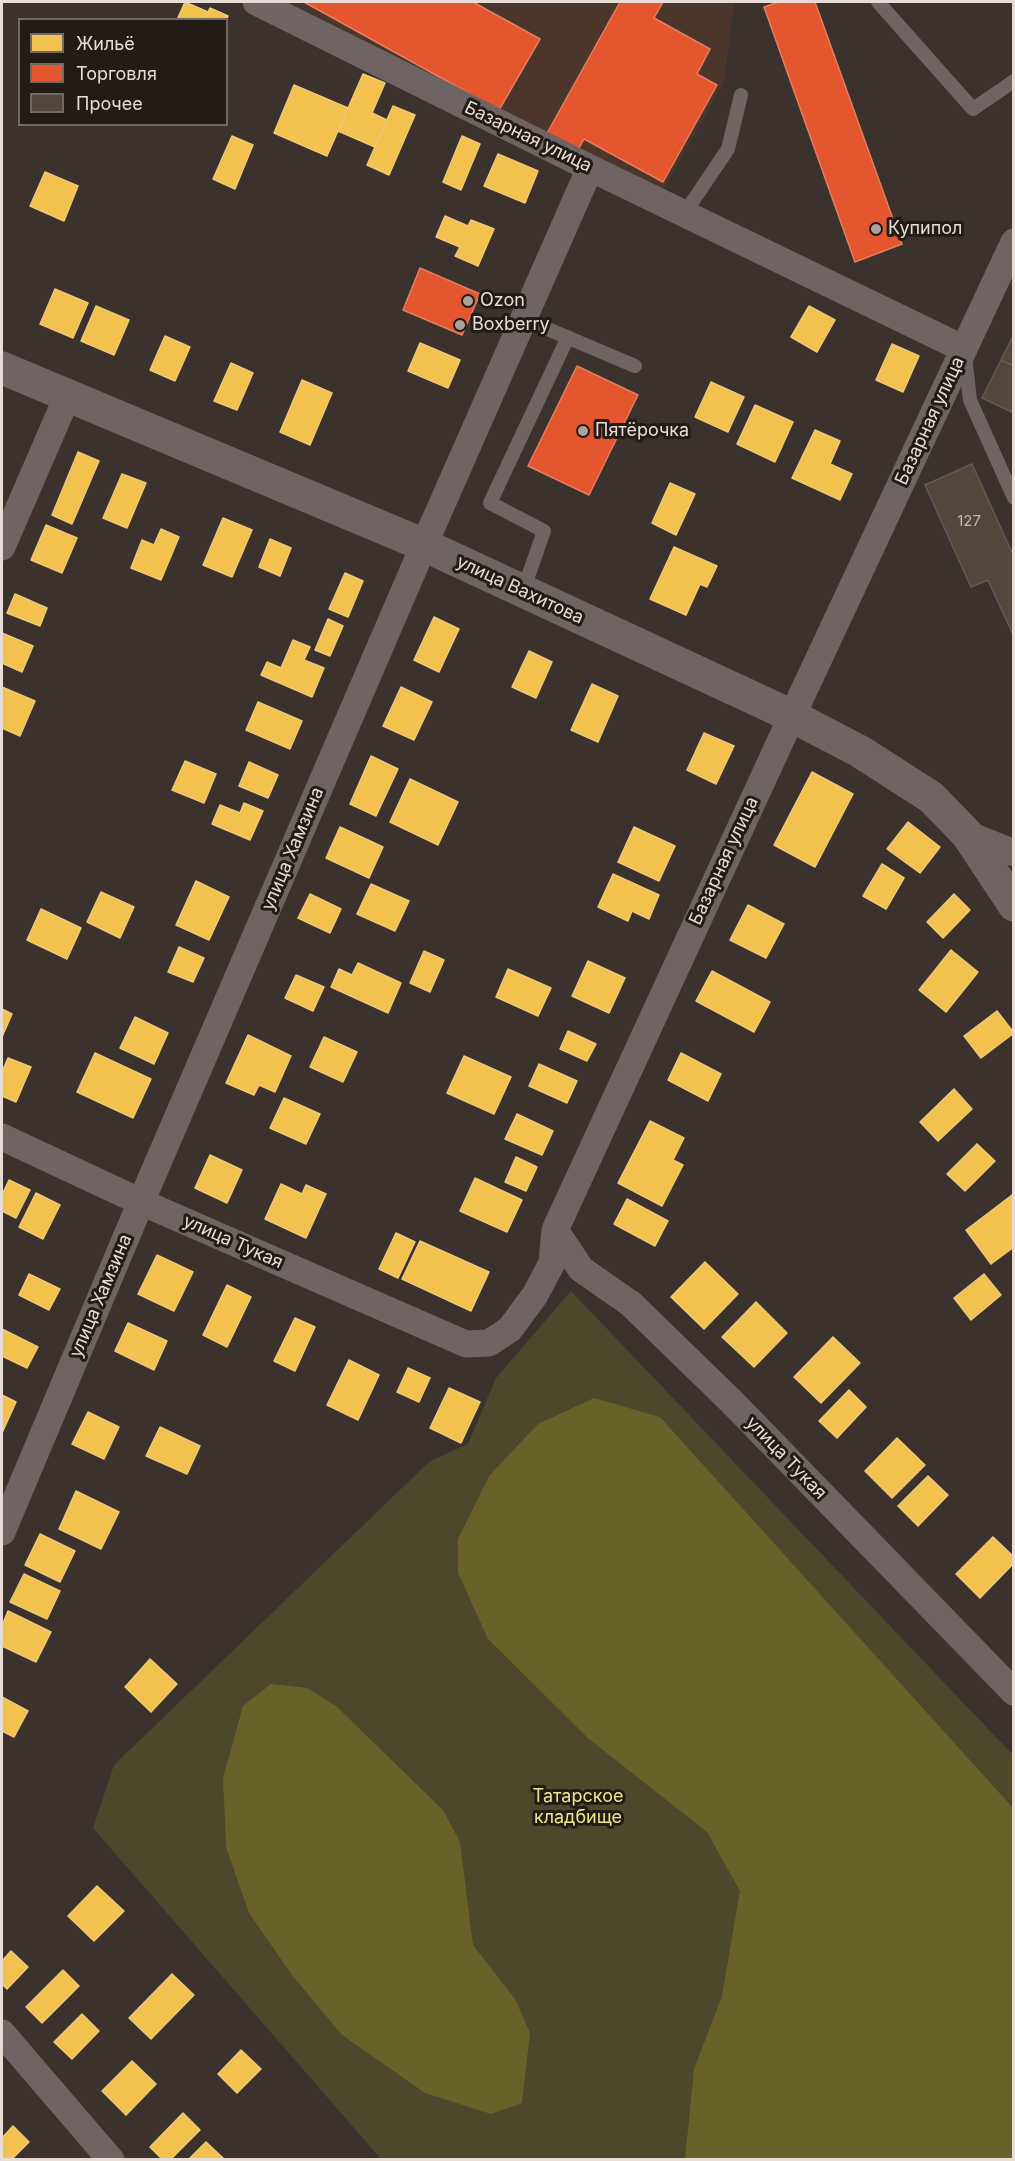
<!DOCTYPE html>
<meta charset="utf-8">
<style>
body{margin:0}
#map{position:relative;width:1015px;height:2161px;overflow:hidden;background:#3c322d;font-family:Inter,sans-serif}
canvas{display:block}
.frame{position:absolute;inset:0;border:3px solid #e8ddd6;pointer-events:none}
.legend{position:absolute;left:18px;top:18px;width:210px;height:108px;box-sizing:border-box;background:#231b16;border:2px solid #726963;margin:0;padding:8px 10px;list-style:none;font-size:18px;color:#e8ddd6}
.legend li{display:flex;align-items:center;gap:12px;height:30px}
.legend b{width:30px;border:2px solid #726963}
</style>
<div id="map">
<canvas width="1015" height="2161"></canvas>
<div class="frame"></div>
<ul class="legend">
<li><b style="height:16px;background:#f2c14e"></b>Жильё</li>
<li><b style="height:16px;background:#e4572e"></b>Торговля</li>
<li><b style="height:16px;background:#52473a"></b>Прочее</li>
</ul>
</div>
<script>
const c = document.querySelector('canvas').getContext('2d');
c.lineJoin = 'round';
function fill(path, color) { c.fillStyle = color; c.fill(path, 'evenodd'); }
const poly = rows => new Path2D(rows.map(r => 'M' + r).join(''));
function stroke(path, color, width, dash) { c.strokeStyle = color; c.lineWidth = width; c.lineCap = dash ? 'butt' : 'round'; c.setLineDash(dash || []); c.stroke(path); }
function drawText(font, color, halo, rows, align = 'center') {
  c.font = font + ' Inter,sans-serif'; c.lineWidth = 6; c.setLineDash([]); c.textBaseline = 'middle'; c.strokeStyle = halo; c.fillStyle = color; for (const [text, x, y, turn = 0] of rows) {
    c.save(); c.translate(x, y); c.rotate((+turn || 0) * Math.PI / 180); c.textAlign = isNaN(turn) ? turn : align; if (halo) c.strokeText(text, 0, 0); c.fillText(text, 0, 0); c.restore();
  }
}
const built = poly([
 [270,2,734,2,724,83,659,197]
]);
const green = poly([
 [571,1291,1013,1755,1013,2159,381,2159,93,1828,114,1765,430,1461,468,1444,496,1378]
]);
const forest = poly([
 [594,1398,660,1417,1013,1808,1013,2159,685,2159,694,2069,722,1996,740,1891,707,1832,589,1739,488,1639,458,1573,458,1539,489,1476,538,1424],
 [271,1684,307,1688,336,1706,443,1810,460,1842,473,1945,515,1999,530,2033,522,2103,491,2114,425,2093,342,2035,292,1975,249,1913,226,1847,223,1778,243,1706]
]);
const homes = poly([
 [185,2,208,12,204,20,177,20,185,2],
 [210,8,228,16,226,20,204,20,210,8],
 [363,74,385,83,372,113,387,120,375,147,338,131,363,74],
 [294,85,348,108,327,156,274,133,294,85],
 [393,106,415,115,389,175,367,165,393,106],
 [232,136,253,145,235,189,213,179,232,136],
 [462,136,480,144,461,190,443,182,462,136],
 [498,154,538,171,525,203,484,186,498,154],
 [45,172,78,186,64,221,30,206,45,172],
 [445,216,468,226,471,220,494,229,478,266,455,256,460,247,436,237,445,216],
 [55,289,88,303,73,338,40,324,55,289],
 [96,306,129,320,114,355,81,341,96,306],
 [809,306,835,320,817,352,791,337,809,306],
 [165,336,190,347,175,381,150,370,165,336],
 [420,343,460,360,448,388,408,371,420,343],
 [892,344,919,356,903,392,876,380,892,344],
 [231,363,253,373,237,410,214,401,231,363],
 [302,380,332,393,310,445,280,432,302,380],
 [711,382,744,397,728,432,695,417,711,382],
 [755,405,793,422,775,462,737,444,755,405],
 [815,430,840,441,830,464,852,474,840,500,792,478,815,430],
 [78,452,99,461,72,524,52,515,78,452],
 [122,474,146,483,127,528,103,518,122,474],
 [670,483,695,494,676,535,652,523,670,483],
 [223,518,252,530,232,577,203,565,223,518],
 [46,525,77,538,62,573,31,560,46,525],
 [161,529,179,537,161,580,131,568,142,540,154,545,161,529],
 [270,539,291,548,280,576,259,567,270,539],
 [674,547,717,566,707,587,700,584,686,615,650,599,674,547],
 [345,573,363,581,348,617,329,609,345,573],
 [15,594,47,608,40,626,7,613,15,594],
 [434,617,459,629,439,672,414,660,434,617],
 [328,619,343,626,330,656,315,650,328,619],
 [2,633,33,646,22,672,2,663,2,633],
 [293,640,310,647,304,660,324,668,312,697,261,675,267,662,281,668,293,640],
 [529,651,552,662,536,698,512,687,529,651],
 [592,684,618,696,598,742,571,730,592,684],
 [2,687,35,701,20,736,2,728,2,687],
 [401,687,432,702,414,740,383,726,401,687],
 [258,702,302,721,290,749,246,730,258,702],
 [704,733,734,746,716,784,687,770,704,733],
 [371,756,398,769,376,816,350,804,371,756],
 [185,761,216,774,204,803,172,790,185,761],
 [249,762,278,775,268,798,239,786,249,762],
 [812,772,853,794,815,867,774,845,812,772],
 [410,779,458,802,438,845,390,822,410,779],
 [244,803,263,811,250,840,212,824,220,805,240,813,244,803],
 [908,822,940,847,920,873,887,849,908,822],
 [340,827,383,847,369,878,326,858,340,827],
 [634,827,675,846,659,881,618,862,634,827],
 [882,864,904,878,886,909,863,896,882,864],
 [613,874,659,895,649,919,632,911,628,921,598,907,613,874],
 [196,881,229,897,209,940,176,925,196,881],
 [371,884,409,901,395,931,357,914,371,884],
 [101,892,134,907,120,938,87,922,101,892],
 [310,894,341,909,330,933,298,918,310,894],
 [954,894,970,910,943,938,927,922,954,894],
 [748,905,784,924,766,958,730,940,748,905],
 [41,909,81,928,67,959,27,940,41,909],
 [179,947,204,958,193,982,168,972,179,947],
 [951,950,978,972,946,1012,919,990,951,950],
 [424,951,444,960,430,992,410,983,424,951],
 [588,961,625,978,609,1013,572,996,588,961],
 [358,963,401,983,388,1013,331,987,339,969,352,975,358,963],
 [508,969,551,988,538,1016,496,997,508,969],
 [712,971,770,1002,754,1032,696,1001,712,971],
 [296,975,324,987,313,1011,285,998,296,975],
 [2,1009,12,1014,2,1037,2,1009],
 [997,1011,1014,1033,981,1058,964,1036,997,1011],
 [135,1017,168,1033,154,1064,120,1048,135,1017],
 [568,1031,596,1044,587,1061,560,1049,568,1031],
 [248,1035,291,1056,275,1092,259,1085,254,1095,226,1083,248,1035],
 [324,1037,357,1052,343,1082,310,1067,324,1037],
 [95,1053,151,1079,133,1118,77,1092,95,1053],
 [681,1053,721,1074,708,1101,668,1080,681,1053],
 [464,1056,511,1077,494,1114,447,1093,464,1056],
 [8,1058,31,1067,16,1102,2,1096,2,1072,8,1058],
 [539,1064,577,1081,567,1103,529,1086,539,1064],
 [954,1089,972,1109,938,1141,920,1122,954,1089],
 [284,1098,320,1114,306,1144,270,1128,284,1098],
 [517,1114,553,1131,542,1155,505,1139,517,1114],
 [650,1121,684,1138,673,1160,683,1165,662,1206,618,1183,650,1121],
 [977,1144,995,1161,965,1191,947,1174,977,1144],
 [210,1155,242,1170,227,1203,195,1188,210,1155],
 [516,1157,537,1167,526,1191,505,1182,516,1157],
 [475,1178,522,1200,507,1232,460,1211,475,1178],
 [9,1180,30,1190,16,1218,2,1211,2,1195,9,1180],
 [281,1184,302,1194,306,1185,326,1194,306,1238,265,1219,281,1184],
 [36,1193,60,1205,43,1239,19,1227,36,1193],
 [1012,1195,1014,1247,991,1264,966,1230,1012,1195],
 [627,1199,668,1221,655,1246,614,1224,627,1199],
 [396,1233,415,1242,398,1278,379,1269,396,1233],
 [420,1241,489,1272,471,1311,402,1279,420,1241],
 [157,1255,193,1272,174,1311,138,1294,157,1255],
 [705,1262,738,1294,704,1329,671,1297,705,1262],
 [29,1274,60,1289,49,1310,19,1295,29,1274],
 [984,1274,1001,1295,971,1320,954,1298,984,1274],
 [227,1285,251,1297,227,1347,203,1335,227,1285],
 [756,1302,787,1333,754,1367,722,1337,756,1302],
 [295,1318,315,1327,295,1371,274,1361,295,1318],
 [128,1323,167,1341,154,1370,115,1351,128,1323],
 [2,1329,38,1347,27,1368,2,1356,2,1329],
 [833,1337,860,1363,821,1403,794,1377,833,1337],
 [349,1360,379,1375,358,1420,327,1405,349,1360],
 [408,1368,430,1378,419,1402,397,1392,408,1368],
 [449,1388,480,1402,461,1443,430,1428,449,1388],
 [849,1390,866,1407,837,1438,819,1421,849,1390],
 [2,1395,16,1402,2,1433,2,1395],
 [88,1412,119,1427,104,1459,72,1444,88,1412],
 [160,1427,200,1446,187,1474,146,1456,160,1427],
 [897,1438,925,1465,892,1498,865,1471,897,1438],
 [928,1476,948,1495,918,1526,898,1506,928,1476],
 [76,1491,119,1512,101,1549,59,1529,76,1491],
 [40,1534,75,1551,60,1582,25,1565,40,1534],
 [993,1537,1014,1557,1014,1563,980,1598,956,1574,993,1537],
 [24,1574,60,1591,47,1619,10,1602,24,1574],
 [8,1611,51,1632,36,1662,2,1646,2,1626,8,1611],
 [150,1659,177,1684,151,1712,125,1687,150,1659],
 [2,1697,28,1711,14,1737,2,1731,2,1697],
 [97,1886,124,1911,94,1941,68,1916,97,1886],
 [11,1951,28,1967,7,1989,2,1984,2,1961,11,1951],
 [63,1970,79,1986,42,2023,26,2007,63,1970],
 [172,1974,194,1995,151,2039,129,2018,172,1974],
 [82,2014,99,2031,72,2059,54,2042,82,2014],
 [241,2050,261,2069,237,2093,218,2074,241,2050],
 [132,2061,156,2084,126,2115,102,2091,132,2061],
 [183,2113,200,2130,170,2160,163,2160,150,2147,183,2113],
 [13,2126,29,2142,11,2160,2,2160,2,2138,13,2126],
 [206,2142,223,2158,188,2160,206,2142]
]);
const shops = poly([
 [304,2,473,2,540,39,499,110,304,2],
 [620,2,663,2,654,18,710,49,697,74,717,85,663,182,584,139,577,152,546,135,620,2],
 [779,2,815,2,902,244,855,262,764,7,779,2],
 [420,268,480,294,462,335,403,310,420,268],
 [577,366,638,395,589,495,528,466,577,366]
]);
const building = poly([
 [1014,334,1014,366,1001,360,1014,334],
 [1001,360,1014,366,1014,413,982,398,1001,360],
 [972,464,1014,557,1014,637,988,580,971,587,925,485,972,464]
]);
const service = poly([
 [878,2,973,109,1014,81],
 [684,214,728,149,741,95],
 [524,319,635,366],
 [965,356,970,400,1014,498],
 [523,591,544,531,490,503,568,337]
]);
const minor = poly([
 [256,2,590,168,964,349],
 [2,547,67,397],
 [967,834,1014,853],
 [2,1137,141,1202,466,1344,489,1343,510,1329,535,1295,552,1263,555,1230,792,716,1014,242],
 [555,1230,581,1269,631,1304,732,1402,1014,1692],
 [2,1532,141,1202,424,545,590,168],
 [2,2033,111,2160]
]);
const tertiary = poly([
 [2,368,424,545,792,716,859,751,931,797,967,834,1014,905]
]);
const markers = [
 [876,229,6,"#aca19b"],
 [468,301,6,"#aca19b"],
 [460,325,6,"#aca19b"],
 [583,431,6,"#aca19b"]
];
const numberNames = [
 ["127",969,521]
];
const streetNames = [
 ["Базарная улица",528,137,26],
 ["Базарная улица",930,421,-65],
 ["улица Вахитова",520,590,25],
 ["улица Хамзина",293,849,-67],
 ["Базарная улица",724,861,-65],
 ["улица Тукая",233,1242,24],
 ["улица Хамзина",101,1296,-67],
 ["улица Тукая",786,1458,46]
];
const poiNames = [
 ["Купипол",888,229],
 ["Ozon",480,301],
 ["Boxberry",472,325],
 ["Пятёрочка",595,431]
];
const parkNames = [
 ["Татарское",578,1797],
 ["кладбище",578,1818]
];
fill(built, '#4c352a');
fill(green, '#4c482b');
fill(forest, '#67612a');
fill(homes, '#f2c14e');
stroke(homes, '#efc977', 1.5);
fill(shops, '#e4572e');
stroke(shops, '#e57f60', 1.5);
fill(building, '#52473a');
stroke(building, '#625b56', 1.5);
stroke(service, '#6e6463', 14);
stroke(minor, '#6e6463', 27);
stroke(tertiary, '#6e6463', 33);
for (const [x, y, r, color] of markers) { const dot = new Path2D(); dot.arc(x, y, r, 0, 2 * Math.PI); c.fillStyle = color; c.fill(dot); stroke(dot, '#231b16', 2); }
drawText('15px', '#c2b8af', null, numberNames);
drawText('18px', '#e8ddd6', '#231b16', streetNames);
drawText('18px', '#e8ddd6', '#231b16', poiNames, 'left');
drawText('18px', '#eee58b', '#231b16', parkNames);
</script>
